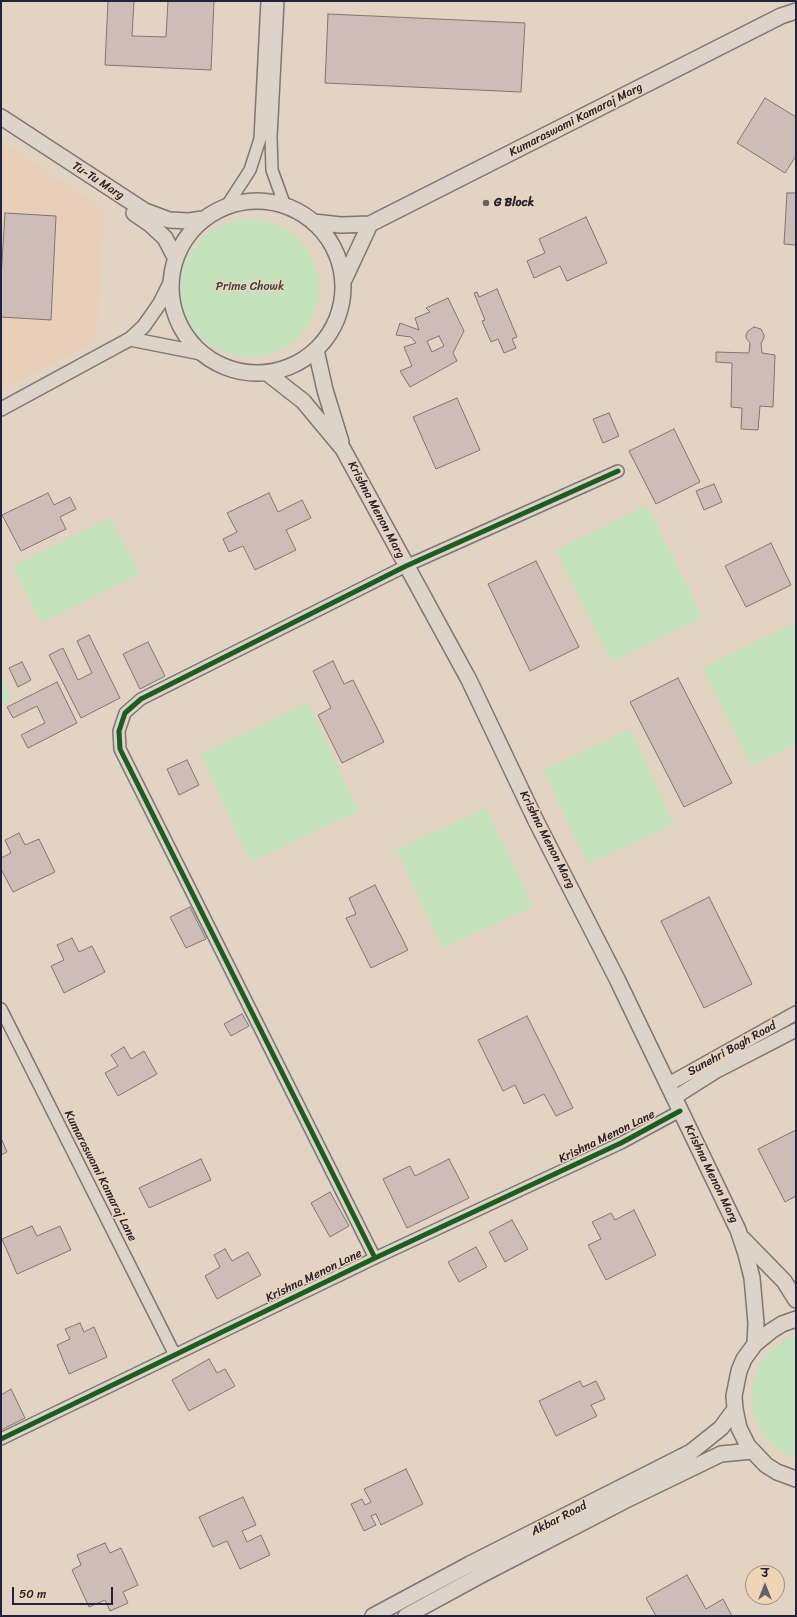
<!DOCTYPE html>
<meta charset="utf-8">
<style>
body{margin:0}
#map{position:relative;width:797px;height:1617px;overflow:hidden;background:#e2d3c3;font-family:Sriracha,"Playpen Sans Deva",sans-serif}
canvas{display:block}
.frame{position:absolute;inset:0;border:2px solid #22223b;pointer-events:none}
.north{position:absolute;left:745px;top:1565px;width:40px;height:40px;box-sizing:border-box;background:#efd4b6;border:1px solid #9d8d85;border-radius:50%;rotate:0deg;font-size:11px;font-weight:700;line-height:16px;text-align:center;color:#22223b}
.north::after{content:'';display:block;margin:auto;width:14px;height:18px;background:#65606b;clip-path:polygon(50% 0,100% 100%,50% 72%,0 100%)}
.scale{position:absolute;left:12px;top:1587px;width:101px;height:18px;box-sizing:border-box;border:2px solid #22223b;border-top:0;padding-left:5px;font-size:12px;line-height:14px;white-space:nowrap;color:#22223b;-webkit-text-stroke:3px #efd4b6;paint-order:stroke}
</style>
<div id="map">
<canvas width="797" height="1617"></canvas>
<div class="frame"></div>
<div class="north">उ</div>
<div class="scale">50 m</div>
</div>
<script>
const c = document.querySelector('canvas').getContext('2d');
c.lineJoin = 'round';
function fill(path, color) { c.fillStyle = color; c.fill(path, 'evenodd'); }
const poly = rows => new Path2D(rows.map(r => 'M' + r).join(''));
function stroke(path, color, width, dash) { c.strokeStyle = color; c.lineWidth = width; c.lineCap = dash ? 'butt' : 'round'; c.setLineDash(dash || []); c.stroke(path); }
function drawText(font, color, halo, rows, align = 'center') {
  c.font = font + ' Sriracha,sans-serif'; c.lineWidth = 3; c.setLineDash([]); c.textBaseline = 'middle'; c.strokeStyle = halo; c.fillStyle = color; for (const [text, x, y, turn = 0] of rows) {
    c.save(); c.translate(x, y); c.rotate((+turn || 0) * Math.PI / 180); c.textAlign = isNaN(turn) ? turn : align; if (halo) c.strokeText(text, 0, 0); c.fillText(text, 0, 0); c.restore();
  }
}
const built = poly([
 [1,142,104,210,96,341,1,390]
]);
const green = poly([
 '181 288a69 69 0 1 1 138 0a69 69 0 1 1-138 0Z',
 [647,505,703,617,612,662,556,550],
 [110,518,140,573,41,623,13,566],
 [796,622,796,744,752,766,703,668],
 [1,678,11,700,1,705],
 [308,703,359,811,251,862,200,754],
 [630,729,674,824,588,864,543,770],
 [486,808,533,906,443,948,396,850],
 [796,1335,796,1459,775,1448,761,1432,753,1412,752,1389,758,1367,772,1349,791,1336]
]);
const building = poly([
 [108,1,134,1,132,36,166,37,168,1,214,1,211,70,105,65,108,1],
 [328,14,525,23,521,92,325,83,328,14],
 [765,98,796,117,796,156,785,173,737,143,765,98],
 [787,193,796,193,796,245,784,244,787,193],
 [5,213,56,216,51,320,1,317,1,278,5,213],
 [586,217,607,263,567,281,560,266,534,278,527,261,545,253,539,239,586,217],
 [497,289,517,337,512,339,516,348,504,353,498,339,491,342,482,321,485,320,474,293,477,292,479,297,497,289],
 [448,298,464,331,453,353,457,361,410,387,400,371,412,366,404,347,416,343,411,337,396,335,400,323,419,330,415,318,430,312,426,308,448,298],
 [439,336,444,346,432,352,427,341,439,336],
 [754,327,761,329,764,335,764,338,761,343,762,353,775,355,773,407,760,406,758,430,741,429,742,408,731,407,732,363,716,362,716,352,749,353,750,343,746,338,746,335,748,331,754,327],
 [457,398,480,450,436,469,413,417,457,398],
 [609,413,619,436,603,443,593,419,609,413],
 [674,429,700,482,656,504,629,451,674,429],
 [714,484,722,502,704,510,696,491,714,484],
 [48,493,54,505,70,497,76,509,60,517,66,529,21,551,2,515,48,493],
 [269,493,278,512,302,500,311,518,286,530,296,550,255,570,243,546,229,552,223,539,237,532,227,513,269,493],
 [771,543,791,585,746,607,725,566,771,543],
 [536,561,579,647,530,671,488,584,536,561],
 [89,635,120,698,81,718,49,655,63,648,78,680,92,673,77,641,89,635],
 [148,642,165,676,140,689,123,654,148,642],
 [333,661,344,684,353,680,384,742,342,763,318,715,331,708,313,671,333,661],
 [22,662,31,680,18,687,9,668,22,662],
 [678,678,732,783,684,807,630,702,678,678],
 [57,682,77,723,28,748,21,735,45,723,37,706,13,718,7,707,57,682],
 [187,760,199,785,179,795,167,769,187,760],
 [19,833,25,845,39,839,55,872,13,892,1,869,1,858,11,853,5,840,19,833],
 [375,885,408,950,371,968,346,918,356,914,349,898,375,885],
 [709,897,752,984,704,1008,661,921,709,897],
 [190,907,206,939,186,948,170,917,190,907],
 [72,938,79,952,92,946,105,972,64,993,51,966,64,960,57,945,72,938],
 [242,1014,249,1026,231,1036,224,1024,242,1014],
 [527,1016,573,1108,556,1116,544,1094,524,1104,515,1085,503,1091,478,1040,527,1016],
 [124,1047,131,1059,144,1051,157,1074,118,1096,105,1073,118,1066,111,1055,124,1047],
 [796,1130,796,1196,785,1202,758,1149,796,1130],
 [1,1138,7,1152,1,1155,1,1138],
 [201,1159,211,1180,149,1208,139,1188,201,1159],
 [449,1159,469,1198,407,1228,383,1179,410,1166,415,1176,449,1159],
 [330,1192,349,1226,330,1237,311,1203,330,1192],
 [634,1210,656,1255,606,1280,588,1245,601,1239,592,1222,611,1213,615,1220,634,1210],
 [512,1220,528,1249,505,1262,489,1232,512,1220],
 [32,1226,37,1236,60,1226,71,1250,17,1274,2,1239,32,1226],
 [476,1247,487,1267,459,1282,448,1262,476,1247],
 [225,1249,232,1261,248,1252,261,1275,217,1299,205,1276,220,1267,214,1255,225,1249],
 [80,1323,84,1332,94,1327,107,1357,69,1374,57,1345,70,1339,65,1329,80,1323],
 [209,1359,217,1373,225,1369,235,1386,189,1411,172,1380,209,1359],
 [580,1381,583,1387,596,1381,605,1399,591,1405,597,1416,556,1436,539,1401,580,1381],
 [11,1389,25,1418,1,1430,1,1395,11,1389],
 [406,1469,423,1504,381,1525,376,1514,371,1516,376,1525,364,1531,351,1504,362,1499,365,1505,371,1502,364,1489,406,1469],
 [243,1497,256,1525,242,1531,247,1542,261,1535,270,1555,240,1569,227,1541,213,1547,199,1517,243,1497],
 [105,1543,110,1553,121,1548,138,1585,123,1592,128,1603,110,1611,105,1600,89,1607,72,1570,81,1565,77,1555,105,1543],
 [687,1575,706,1609,723,1599,732,1616,656,1616,646,1598,687,1575]
]);
const minor = poly([
 [278,1,271,137,272,170,285,206],
 [226,207,250,170,260,139,267,1],
 [1,1009,175,1355],
 [375,1258,120,749,119,731,125,713,141,699,406,566,618,471],
 [1,1439,375,1258,621,1143,680,1111]
]);
const tertiary = poly([
 [130,339,201,353],
 [1,409,130,339,144,326,160,303,170,283],
 [667,1085,796,1013],
 [674,1098,715,1072,796,1030]
]);
const secondary = poly([
 [1,117,145,211,169,220,189,221,203,219],
 '171 287a86 86 0 1 1 172 0a86 86 0 1 1-172 0Z',
 [134,213,150,224,165,238,175,257],
 [313,222,341,225,370,224,781,16,796,11],
 [343,282,370,224],
 [316,350,325,390,341,442],
 [267,373,303,401,343,449,469,680,536,821,617,979,738,1230,746,1254,752,1278,756,1323,755,1344],
 [743,1239,784,1281,796,1300],
 [796,1319,782,1324,771,1331,755,1344,744,1359,739,1371,734,1396,735,1409,739,1428,748,1446,766,1465,777,1472,796,1479],
 [373,1616,470,1564,691,1452,721,1428,735,1409],
 [406,1616,483,1574,624,1501,721,1454,752,1451]
]);
const cycleway = poly([
 [375,1258,120,749,119,731,125,713,141,699,406,566,618,471],
 [1,1439,375,1258,621,1143,680,1111]
]);
const markers = [
 [486,203,4,"#65606b"]
];
const streetNames = [
 ["Kumaraswami Kamaraj Marg",576,120,-27],
 ["Tu-Tu Marg",98,181,33],
 ["Krishna Menon Marg",376,510,62],
 ["Krishna Menon Marg",547,840,63],
 ["Sunehri Bagh Road",732,1049,-29],
 ["Krishna Menon Lane",607,1137,-26],
 ["Krishna Menon Marg",711,1174,64],
 ["Kumaraswami Kamaraj Lane",100,1176,63],
 ["Krishna Menon Lane",314,1276,-26],
 ["Akbar Road",559,1519,-27]
];
const poiNames = [
 ["G Block",494,203]
];
const parkNames = [
 ["Prime Chowk",250,287]
];
fill(built, '#e9ceba');
fill(green, '#c4e2bc');
fill(building, '#cebdb7');
stroke(building, '#7d7674', 1);
stroke(minor, '#7d7674', 14);
stroke(tertiary, '#7d7674', 16);
stroke(secondary, '#7d7674', 18);
stroke(minor, '#ddd3c8', 11);
stroke(tertiary, '#ddd3c8', 13);
stroke(secondary, '#ddd3c8', 15);
stroke(cycleway, '#1b5e20', 5);
for (const [x, y, r, color] of markers) { const dot = new Path2D(); dot.arc(x, y, r, 0, 2 * Math.PI); c.fillStyle = color; c.fill(dot); stroke(dot, '#efd4b6', 1.5); }
drawText('12px', '#22223b', '#efd4b6', streetNames);
drawText('bold 12px', '#22223b', '#efd4b6', poiNames, 'left');
drawText('12px', '#37414e', '#efd4b6', parkNames);
</script>
